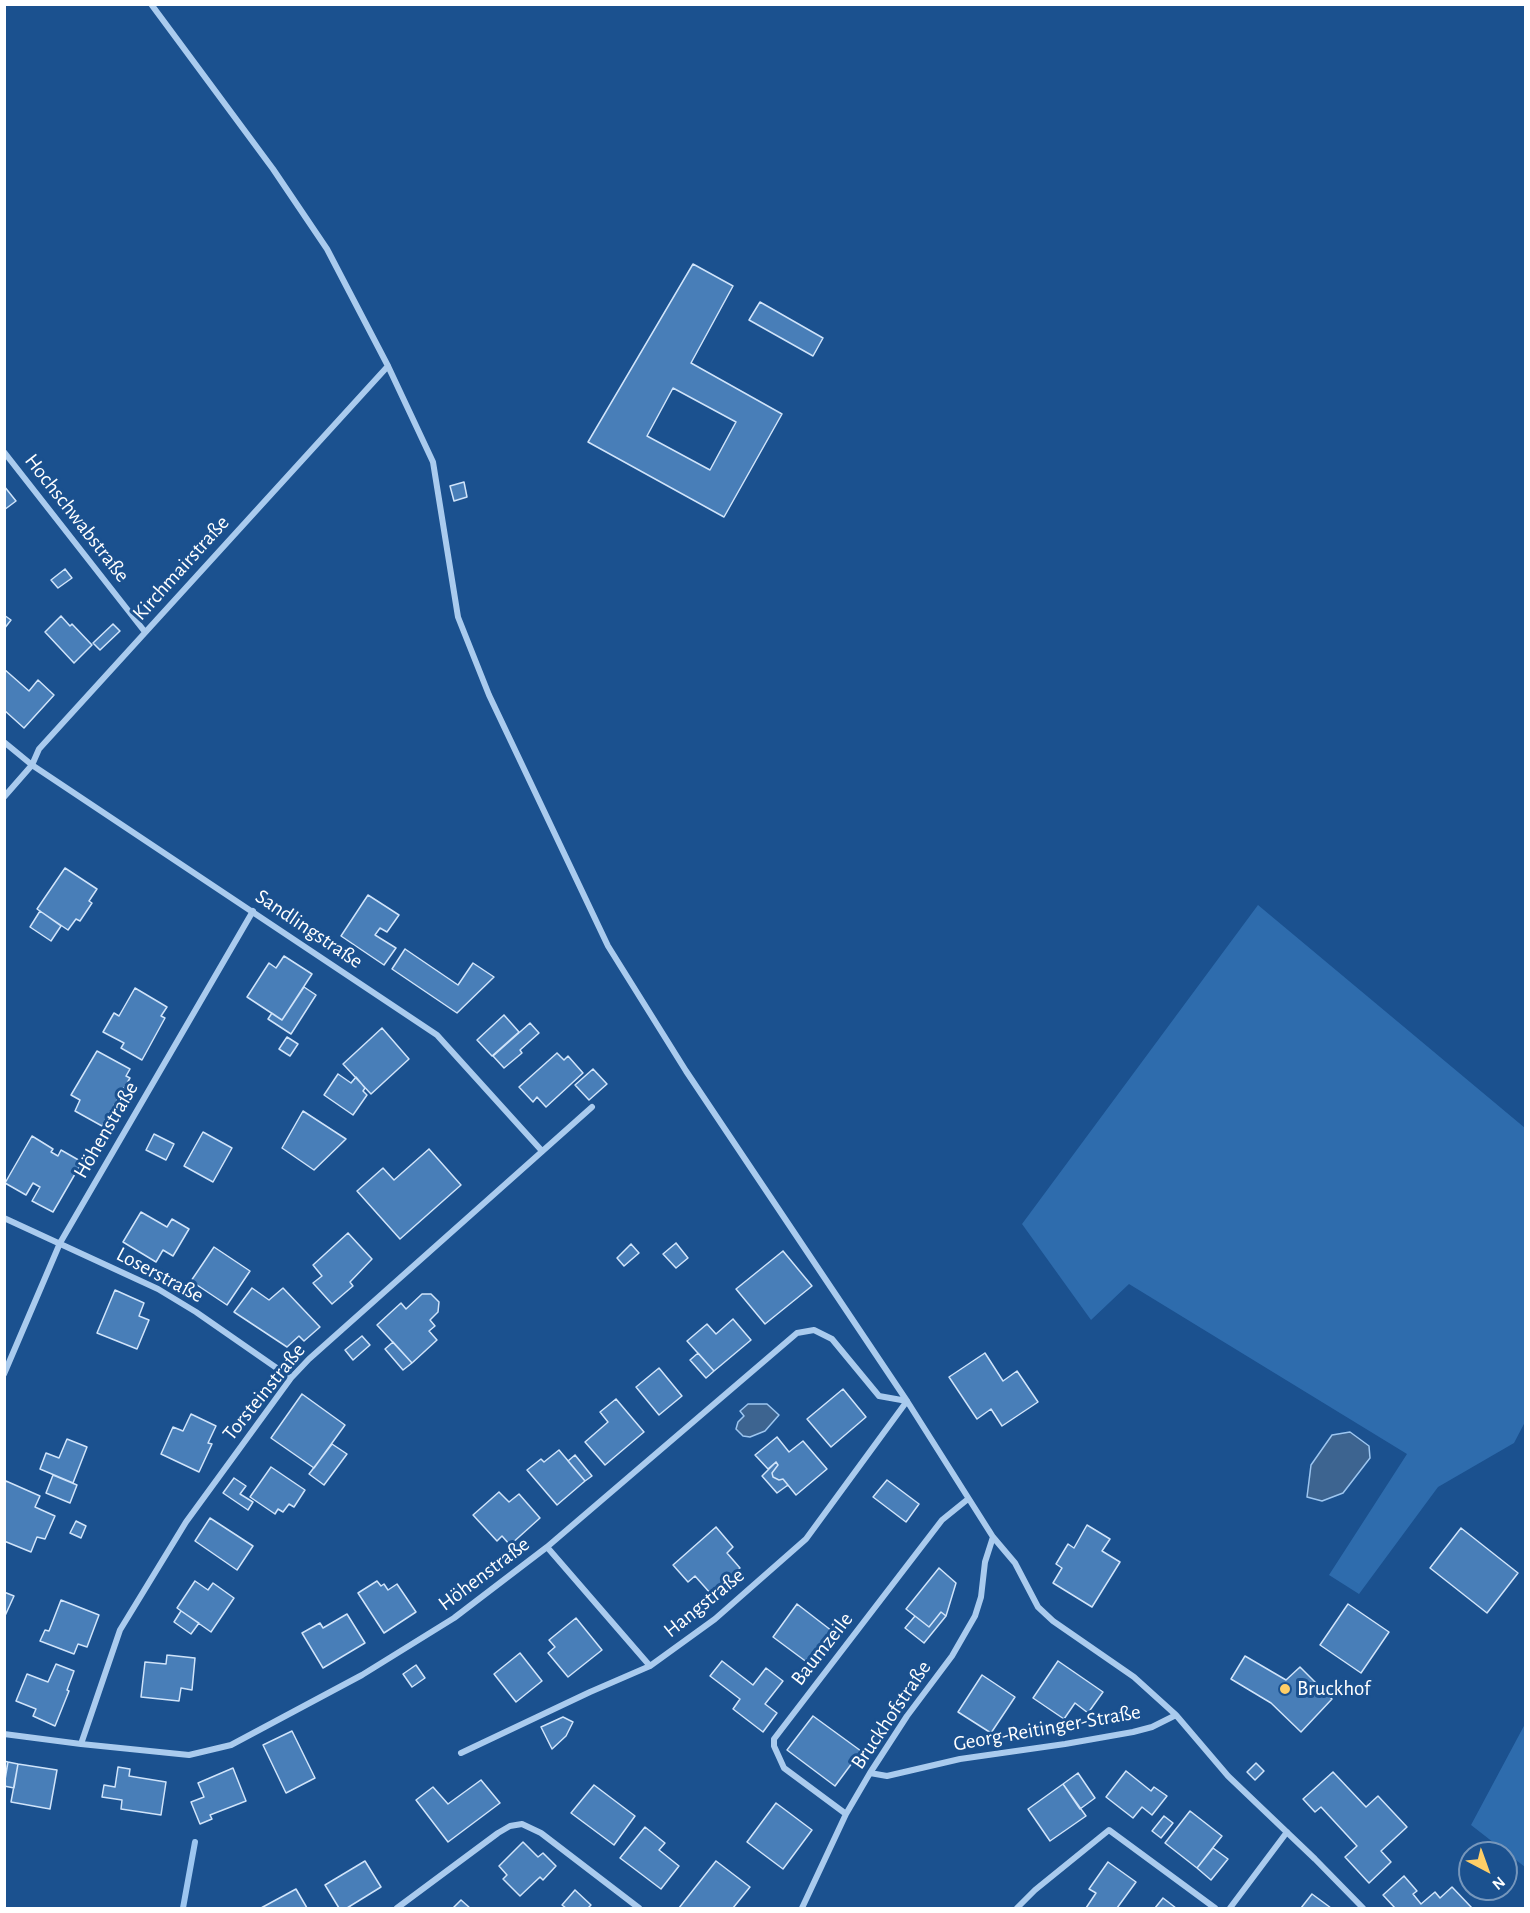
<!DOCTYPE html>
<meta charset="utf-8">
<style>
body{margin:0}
#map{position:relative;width:1530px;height:1913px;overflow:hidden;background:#1b518f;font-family:"Alegreya Sans",sans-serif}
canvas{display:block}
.frame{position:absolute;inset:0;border:6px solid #fff;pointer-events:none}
.north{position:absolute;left:1458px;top:1841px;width:60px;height:60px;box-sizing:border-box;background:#1b518f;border:2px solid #7697bc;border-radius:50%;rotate:139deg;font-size:16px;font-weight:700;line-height:24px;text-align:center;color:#fff}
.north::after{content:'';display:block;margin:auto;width:21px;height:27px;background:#ffce67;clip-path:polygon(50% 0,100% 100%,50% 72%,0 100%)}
</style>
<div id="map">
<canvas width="1530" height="1913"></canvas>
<div class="frame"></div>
<div class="north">N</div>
</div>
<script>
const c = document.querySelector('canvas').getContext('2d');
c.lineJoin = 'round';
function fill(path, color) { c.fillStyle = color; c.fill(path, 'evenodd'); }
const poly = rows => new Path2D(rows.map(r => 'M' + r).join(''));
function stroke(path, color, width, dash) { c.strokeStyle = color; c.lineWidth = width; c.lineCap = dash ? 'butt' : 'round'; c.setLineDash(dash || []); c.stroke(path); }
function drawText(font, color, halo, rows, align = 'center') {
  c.font = font + ' "Alegreya Sans",sans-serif'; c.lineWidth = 6; c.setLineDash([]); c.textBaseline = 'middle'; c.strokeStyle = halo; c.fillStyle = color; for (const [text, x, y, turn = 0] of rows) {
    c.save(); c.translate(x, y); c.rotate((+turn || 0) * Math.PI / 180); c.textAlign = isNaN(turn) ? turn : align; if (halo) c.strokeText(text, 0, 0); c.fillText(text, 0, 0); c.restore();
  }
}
const green = poly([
 [1258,905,1525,1128,1525,1422,1514,1443,1438,1487,1359,1594,1329,1575,1407,1454,1129,1284,1091,1320,1022,1224],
 [1525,1724,1526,1867,1525,1867,1471,1825]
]);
const water = poly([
 [748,1404,767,1404,779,1415,765,1431,750,1437,743,1436,736,1429,738,1422,744,1416,740,1411,748,1404],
 [1350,1432,1369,1446,1370,1458,1343,1493,1322,1501,1307,1497,1311,1465,1332,1435,1350,1432]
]);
const stream = poly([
 [183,1908,195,1842]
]);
const building = poly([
 [693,264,733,286,691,363,782,414,724,517,588,442,693,264],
 [673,388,736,422,710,470,647,436,673,388],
 [760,302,823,338,813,356,749,320,760,302],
 [464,482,467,497,454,501,450,486,464,482],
 [4,486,16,501,4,510,4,486],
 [65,569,72,578,58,588,51,580,65,569],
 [4,615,11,620,4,629,4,615],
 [61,616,70,626,72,624,92,645,74,663,45,632,61,616],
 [113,624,120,631,100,650,93,643,113,624],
 [4,669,29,691,38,680,54,695,24,728,4,710,4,669],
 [65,868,97,889,89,901,92,903,80,921,76,919,68,930,37,909,65,868],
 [368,895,399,915,387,932,380,928,375,935,396,948,384,965,341,936,368,895],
 [40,911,61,926,51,941,30,927,40,911],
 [405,949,458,985,473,963,494,977,457,1013,392,969,405,949],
 [284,956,312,974,282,1020,247,997,269,963,276,968,284,956],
 [304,987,316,995,291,1034,268,1019,272,1013,282,1020,304,987],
 [135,988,167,1007,161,1016,165,1018,142,1060,121,1048,124,1043,103,1032,114,1013,119,1016,135,988],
 [504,1015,519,1032,492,1056,477,1040,504,1015],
 [530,1023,539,1033,520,1050,522,1053,504,1068,493,1056,530,1023],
 [382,1028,409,1059,371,1094,343,1064,382,1028],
 [287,1037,298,1044,290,1056,279,1049,287,1037],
 [97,1051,130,1069,126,1076,130,1078,102,1126,75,1111,80,1100,71,1095,97,1051],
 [557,1053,564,1060,568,1056,583,1073,546,1107,537,1097,533,1102,519,1087,557,1053],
 [593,1069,607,1084,589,1100,575,1085,593,1069],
 [338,1074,351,1083,356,1077,365,1088,363,1091,367,1095,353,1115,324,1095,338,1074],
 [303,1111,346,1139,314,1170,282,1148,303,1111],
 [203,1132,232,1148,213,1182,184,1166,203,1132],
 [154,1134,174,1144,166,1160,146,1150,154,1134],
 [32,1136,53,1149,51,1152,58,1156,61,1150,82,1162,53,1212,32,1201,40,1187,33,1183,26,1195,5,1183,32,1136],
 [429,1149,461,1185,400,1239,357,1191,383,1168,394,1180,429,1149],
 [141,1212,167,1227,172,1219,189,1229,173,1256,163,1250,156,1262,123,1242,141,1212],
 [348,1233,372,1259,350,1282,353,1286,332,1304,313,1283,322,1276,313,1265,348,1233],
 [676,1243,688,1258,676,1268,663,1254,676,1243],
 [631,1244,639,1253,624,1266,617,1258,631,1244],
 [214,1247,250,1271,227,1305,191,1281,214,1247],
 [783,1251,812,1286,765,1324,736,1289,783,1251],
 [252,1288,269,1300,283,1288,320,1327,304,1341,299,1336,287,1347,234,1312,252,1288],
 [115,1290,144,1303,139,1316,149,1320,137,1349,97,1333,115,1290],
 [422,1294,431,1294,439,1302,438,1312,430,1320,435,1326,429,1331,437,1340,412,1363,377,1325,401,1303,406,1309,422,1294],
 [733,1319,751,1340,714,1371,687,1341,707,1324,716,1334,733,1319],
 [362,1336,370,1345,353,1360,345,1350,362,1336],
 [393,1342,412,1363,403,1370,385,1349,393,1342],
 [698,1353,714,1371,706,1378,690,1360,698,1353],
 [985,1353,1003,1381,1017,1371,1038,1402,1002,1426,991,1409,977,1419,949,1377,985,1353],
 [659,1368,682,1396,659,1415,636,1387,659,1368],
 [843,1389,866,1417,831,1447,807,1419,843,1389],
 [302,1394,345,1425,314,1468,271,1438,302,1394],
 [616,1399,644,1432,605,1465,585,1442,608,1422,600,1412,616,1399],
 [191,1414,216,1426,208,1443,212,1444,199,1472,161,1454,173,1427,183,1431,191,1414],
 [777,1437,789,1452,803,1441,827,1469,796,1495,783,1479,779,1480,773,1477,772,1473,778,1465,776,1462,768,1469,755,1455,777,1437],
 [67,1439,87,1447,73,1483,40,1469,46,1453,59,1458,67,1439],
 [332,1444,347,1454,324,1485,309,1474,332,1444],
 [559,1450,585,1481,557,1505,527,1470,541,1459,544,1462,559,1450],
 [575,1455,592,1476,585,1481,568,1461,575,1455],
 [776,1462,778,1465,772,1473,773,1477,779,1480,783,1479,788,1485,777,1493,762,1476,776,1462],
 [271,1467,305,1490,294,1507,289,1504,283,1512,278,1509,275,1514,250,1497,271,1467],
 [53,1475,77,1485,70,1503,46,1493,53,1475],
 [234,1478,246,1486,240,1494,253,1502,248,1510,223,1493,234,1478],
 [887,1480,919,1504,906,1522,873,1497,887,1480],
 [6,1481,40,1496,35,1507,55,1516,45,1539,37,1537,31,1552,4,1541,4,1485,6,1481],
 [499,1492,509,1502,519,1494,540,1518,510,1545,502,1536,497,1541,473,1515,499,1492],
 [210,1518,253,1546,237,1570,195,1541,210,1518],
 [76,1521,86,1526,81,1538,70,1533,76,1521],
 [1087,1525,1110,1539,1102,1551,1120,1562,1092,1607,1053,1583,1062,1568,1056,1564,1068,1544,1074,1548,1087,1525],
 [716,1527,733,1547,727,1553,740,1568,711,1594,695,1576,688,1582,673,1565,716,1527],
 [1461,1528,1518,1573,1487,1613,1430,1568,1461,1528],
 [939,1568,956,1583,946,1616,941,1612,929,1627,906,1609,939,1568],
 [195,1581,208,1590,213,1583,234,1598,211,1632,177,1608,195,1581],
 [377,1581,381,1586,384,1584,388,1590,397,1584,416,1612,384,1633,358,1593,377,1581],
 [4,1592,14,1596,4,1618,4,1592],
 [61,1600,99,1615,87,1647,78,1644,74,1654,40,1641,45,1630,49,1631,61,1600],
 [797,1604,832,1631,808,1663,773,1637,797,1604],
 [1348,1604,1389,1632,1361,1673,1320,1645,1348,1604],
 [181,1611,199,1623,191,1634,174,1622,181,1611],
 [941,1612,946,1616,924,1643,905,1628,915,1616,929,1627,941,1612],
 [347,1614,365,1643,323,1668,302,1633,320,1623,323,1628,347,1614],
 [576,1618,602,1650,568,1677,548,1653,555,1647,549,1640,576,1618],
 [520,1653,542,1681,516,1702,494,1674,520,1653],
 [167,1655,195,1658,192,1690,181,1688,179,1701,141,1697,145,1662,166,1664,167,1655],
 [1245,1656,1286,1680,1300,1667,1332,1699,1301,1732,1271,1703,1231,1679,1245,1656],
 [722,1661,753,1685,766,1668,783,1681,765,1704,777,1713,763,1732,733,1709,740,1699,710,1676,722,1661],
 [1058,1661,1103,1692,1088,1713,1075,1703,1064,1719,1033,1698,1058,1661],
 [56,1664,74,1671,67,1690,69,1691,55,1726,33,1716,36,1709,16,1701,27,1674,48,1682,56,1664],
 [416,1665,425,1678,412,1687,403,1674,416,1665],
 [982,1675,1015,1697,991,1733,958,1712,982,1675],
 [813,1716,861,1751,835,1786,787,1750,813,1716],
 [563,1717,573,1722,566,1736,552,1749,541,1727,563,1717],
 [292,1731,315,1778,286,1793,263,1745,292,1731],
 [4,1761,8,1762,4,1783,4,1761],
 [8,1762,18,1764,14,1788,4,1786,8,1762],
 [1256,1763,1264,1771,1255,1780,1247,1772,1256,1763],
 [18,1764,57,1770,50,1809,11,1802,18,1764],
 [118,1767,130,1769,129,1776,166,1782,161,1815,121,1809,122,1800,102,1797,104,1785,115,1787,118,1767],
 [233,1768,246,1801,210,1815,212,1819,200,1824,191,1802,204,1797,198,1783,233,1768],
 [1126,1771,1151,1791,1154,1787,1167,1796,1152,1815,1142,1807,1133,1818,1106,1797,1126,1771],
 [1333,1772,1366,1807,1378,1796,1407,1827,1381,1851,1391,1862,1369,1883,1345,1857,1357,1846,1321,1807,1315,1812,1303,1799,1333,1772],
 [1078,1773,1095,1798,1080,1809,1063,1784,1078,1773],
 [481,1780,500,1803,448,1842,416,1800,433,1787,448,1804,481,1780],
 [1063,1784,1086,1816,1050,1841,1028,1809,1063,1784],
 [594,1785,635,1816,614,1845,571,1813,594,1785],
 [776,1803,812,1830,783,1869,747,1842,776,1803],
 [1190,1811,1222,1836,1197,1868,1165,1843,1190,1811],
 [1164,1816,1173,1823,1161,1838,1152,1831,1164,1816],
 [645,1827,665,1843,659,1850,679,1866,661,1889,620,1858,645,1827],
 [523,1842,538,1857,543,1853,556,1866,543,1880,540,1877,520,1896,503,1879,507,1875,499,1866,523,1842],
 [1213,1848,1228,1859,1211,1880,1197,1868,1213,1848],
 [365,1861,381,1887,347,1908,339,1908,325,1885,365,1861],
 [716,1861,750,1887,733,1908,679,1908,716,1861],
 [1108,1862,1136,1882,1117,1908,1086,1908,1096,1893,1089,1889,1108,1862],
 [1404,1876,1417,1891,1413,1894,1421,1904,1435,1892,1440,1898,1452,1887,1472,1908,1395,1908,1383,1895,1404,1876],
 [296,1889,307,1908,261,1908,296,1889],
 [575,1890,591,1905,588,1908,566,1908,562,1905,575,1890],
 [1312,1894,1331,1908,1301,1908,1312,1894],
 [1163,1898,1176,1908,1155,1908,1163,1898],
 [461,1900,470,1908,453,1908,461,1900]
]);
const street = poly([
 [151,4,273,169,327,249,388,366,433,462,458,617,489,695,608,946,686,1071,907,1401,993,1537,1015,1563,1038,1607,1053,1621,1134,1677,1176,1715],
 [4,452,145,632],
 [4,742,32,765,437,1035,542,1151],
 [4,797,32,765,39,749,388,366],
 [4,1218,158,1289,196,1312,291,1378],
 [4,1374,60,1243,253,911],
 [547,1547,650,1666],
 [4,1734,81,1744,189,1755,231,1745,362,1675,454,1618,547,1547,797,1333,814,1330,832,1339,879,1396,907,1401],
 [81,1744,120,1630,186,1522,291,1378,309,1359,592,1107],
 [461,1753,590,1692,650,1666,715,1619,806,1539,907,1401],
 [870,1773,887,1776,960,1759,1065,1744,1133,1732,1152,1727,1176,1715,1228,1776,1315,1859,1363,1908],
 [846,1814,784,1768,774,1746,774,1739,942,1520,968,1499],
 [397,1908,498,1833,510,1826,522,1824,541,1833,639,1908],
 [802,1908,846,1814,870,1773,907,1716,952,1656,975,1616,981,1597,985,1562,993,1537],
 [1017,1908,1035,1890,1109,1830,1215,1908],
 [1230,1908,1287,1832]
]);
const markers = [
 [1285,1689,6,"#ffce67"]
];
const streetNames = [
 ["Hochschwabstraße",77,518,52],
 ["Kirchmairstraße",181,568,-48],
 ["Sandlingstraße",309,929,34],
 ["Höhenstraße",106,1130,-60],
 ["Loserstraße",160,1275,28],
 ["Torsteinstraße",264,1392,-51],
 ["Höhenstraße",484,1574,-37],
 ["Hangstraße",704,1603,-39],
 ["Baumzeile",822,1649,-52],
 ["Bruckhofstraße",891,1715,-56],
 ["Georg-Reitinger-Straße",1047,1728,-10]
];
const poiNames = [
 ["Bruckhof",1297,1689]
];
fill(green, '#2e6cad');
fill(water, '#3d6490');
stroke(water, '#9dc6f0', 1.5);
stroke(stream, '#9dc6f0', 6);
fill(building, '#487eb8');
stroke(building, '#d0e4fa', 1.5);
stroke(street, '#aacbee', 6);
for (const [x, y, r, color] of markers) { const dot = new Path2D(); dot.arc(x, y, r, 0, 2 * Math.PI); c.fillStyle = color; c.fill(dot); stroke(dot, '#1b518f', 2); }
drawText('21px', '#fff', '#1b518f', streetNames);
drawText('21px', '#fff', '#1b518f', poiNames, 'left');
</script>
